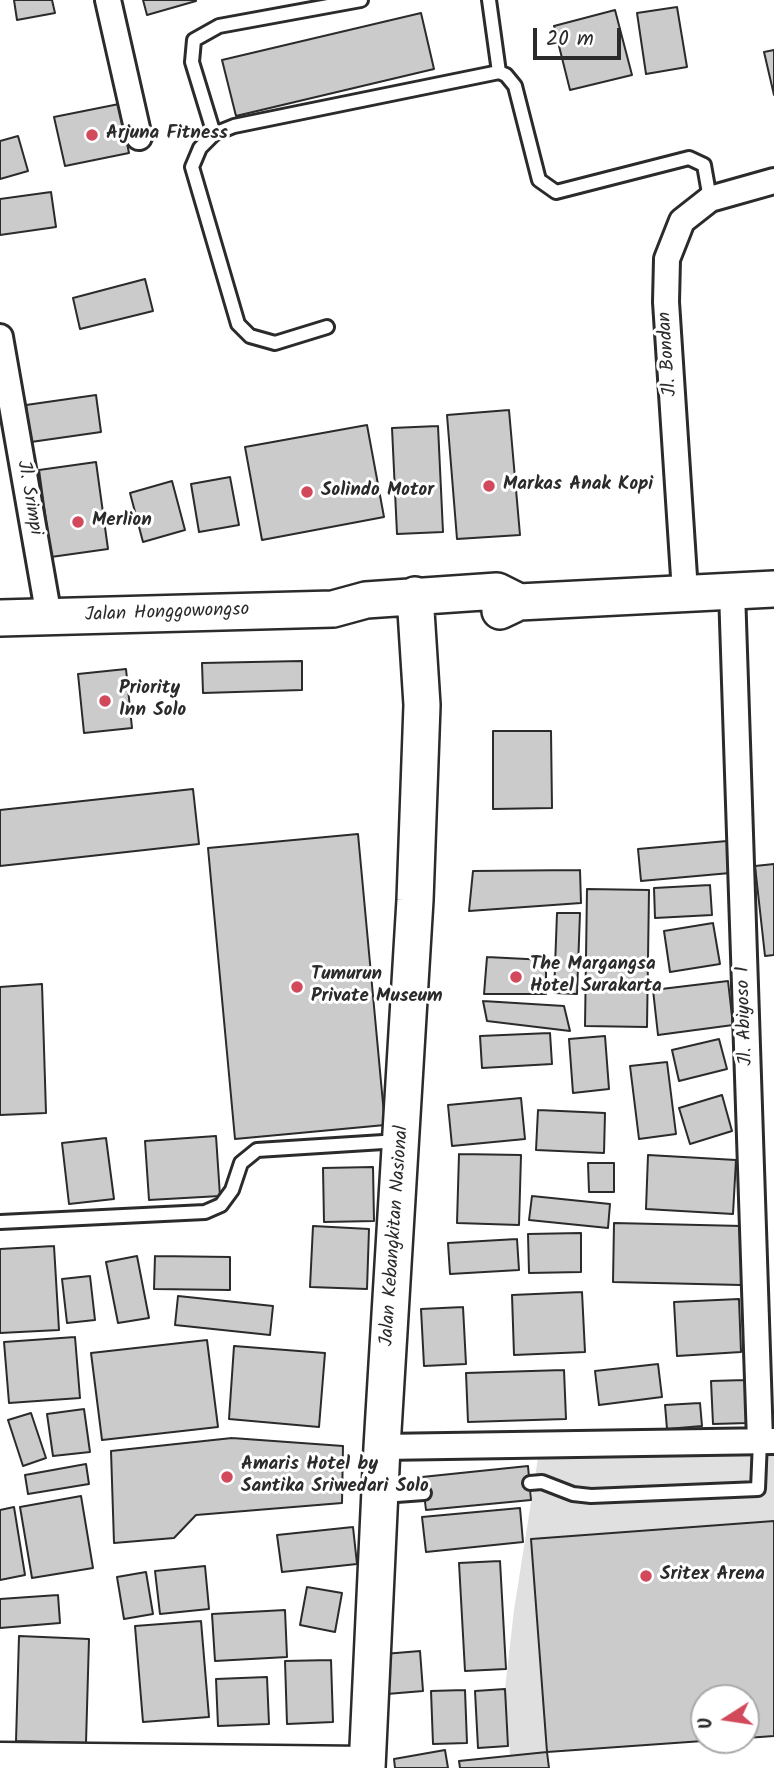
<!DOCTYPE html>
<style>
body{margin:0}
#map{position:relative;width:774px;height:1768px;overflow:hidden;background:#fff;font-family:Kalam,sans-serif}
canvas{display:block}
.north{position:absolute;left:690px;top:1684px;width:70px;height:70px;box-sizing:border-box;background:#fff;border:2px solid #aaa;border-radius:50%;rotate:258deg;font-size:19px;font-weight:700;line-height:28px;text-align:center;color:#2b2b2b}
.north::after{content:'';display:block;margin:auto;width:24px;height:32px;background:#d1495b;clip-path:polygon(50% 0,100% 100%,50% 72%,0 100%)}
.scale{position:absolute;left:533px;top:28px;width:88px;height:32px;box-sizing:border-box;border:4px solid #2b2b2b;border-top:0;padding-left:9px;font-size:21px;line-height:24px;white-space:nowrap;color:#2b2b2b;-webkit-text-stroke:5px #fff;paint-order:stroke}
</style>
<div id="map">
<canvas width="774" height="1768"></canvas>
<div class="north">U</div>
<div class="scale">20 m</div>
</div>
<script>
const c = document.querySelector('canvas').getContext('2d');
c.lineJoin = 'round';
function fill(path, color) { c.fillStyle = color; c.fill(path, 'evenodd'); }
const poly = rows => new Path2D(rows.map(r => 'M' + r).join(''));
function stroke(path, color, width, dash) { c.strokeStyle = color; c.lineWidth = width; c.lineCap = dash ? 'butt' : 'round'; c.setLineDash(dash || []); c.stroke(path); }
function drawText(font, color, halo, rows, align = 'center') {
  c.font = font + ' Kalam,sans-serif'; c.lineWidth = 6; c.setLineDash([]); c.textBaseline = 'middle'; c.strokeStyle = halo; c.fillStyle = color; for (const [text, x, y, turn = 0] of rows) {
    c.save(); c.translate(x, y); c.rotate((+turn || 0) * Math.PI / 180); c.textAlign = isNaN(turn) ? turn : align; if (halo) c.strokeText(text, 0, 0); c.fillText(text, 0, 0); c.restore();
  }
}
const green = poly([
 [774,1452,774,1736,746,1698,704,1698,704,1740,717,1740,510,1755,505,1689,514,1610,538,1458]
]);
const building = poly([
 [14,0,52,0,55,13,17,20,14,0],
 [143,0,196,0,196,1,147,15,143,0],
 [677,7,687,67,646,74,637,13,677,7],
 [615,10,632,75,570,90,554,26,615,10],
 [421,13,434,69,236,116,222,60,421,13],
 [774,50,774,95,764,52,774,50],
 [119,104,129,153,65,166,54,117,119,104],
 [18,136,28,171,0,179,0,141,18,136],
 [51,192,56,227,0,235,0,199,51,192],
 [145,279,153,311,80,329,73,298,145,279],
 [96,395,101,432,31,442,26,405,96,395],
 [509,410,520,535,457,539,447,415,509,410],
 [367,425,384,517,262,540,245,447,367,425],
 [438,426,443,532,397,534,392,428,438,426],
 [96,462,108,549,51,557,39,470,96,462],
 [230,477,239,525,199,532,191,484,230,477],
 [172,481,185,530,143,542,130,493,172,481],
 [302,661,302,690,203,693,202,663,302,661],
 [126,669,132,728,84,733,78,674,126,669],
 [493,731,551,731,552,808,493,809,493,731],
 [193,789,199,844,0,866,0,810,193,789],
 [358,834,385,1125,235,1139,208,848,358,834],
 [727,841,730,873,641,881,638,849,727,841],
 [774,864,774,955,765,956,755,866,774,864],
 [580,870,581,903,469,911,473,871,580,870],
 [710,885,712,915,655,918,654,888,710,885],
 [587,889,649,890,647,1027,585,1026,587,889],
 [557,913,580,913,577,994,554,993,557,913],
 [713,923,720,964,670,972,664,931,713,923],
 [487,957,546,960,546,994,484,994,487,957],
 [728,981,733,1025,658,1035,653,990,728,981],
 [42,984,46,1113,0,1115,0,987,42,984],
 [483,1001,564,1006,570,1031,487,1021,483,1001],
 [550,1033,552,1064,482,1068,480,1036,550,1033],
 [605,1036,609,1089,573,1093,569,1039,605,1036],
 [719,1039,727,1069,679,1081,672,1050,719,1039],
 [667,1062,676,1134,639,1139,630,1066,667,1062],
 [722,1095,732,1131,690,1144,679,1108,722,1095],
 [521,1098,525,1139,452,1146,448,1105,521,1098],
 [538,1110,605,1113,604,1153,536,1150,538,1110],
 [216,1136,220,1196,149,1200,145,1141,216,1136],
 [106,1138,114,1199,69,1204,62,1143,106,1138],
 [459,1154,521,1155,519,1225,457,1223,459,1154],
 [648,1155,736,1160,733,1214,646,1209,648,1155],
 [588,1163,614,1163,614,1192,589,1192,588,1163],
 [373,1167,374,1221,324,1222,323,1168,373,1167],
 [532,1196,610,1204,608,1228,529,1220,532,1196],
 [614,1223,742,1226,741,1285,613,1282,614,1223],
 [313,1226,369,1229,367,1289,310,1287,313,1226],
 [581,1233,581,1272,529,1273,528,1234,581,1233],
 [517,1239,519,1270,450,1274,448,1243,517,1239],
 [54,1246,59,1330,0,1333,0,1249,54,1246],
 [137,1256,149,1318,118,1323,106,1262,137,1256],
 [155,1256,230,1257,230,1290,154,1289,155,1256],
 [90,1276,95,1320,67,1323,62,1279,90,1276],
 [582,1292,585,1352,514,1355,512,1295,582,1292],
 [178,1296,273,1306,270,1335,175,1325,178,1296],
 [739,1299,741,1352,677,1356,674,1302,739,1299],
 [463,1307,466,1364,424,1366,421,1309,463,1307],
 [75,1337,80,1398,9,1403,4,1342,75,1337],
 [207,1340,218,1427,102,1440,91,1353,207,1340],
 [234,1346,325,1353,319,1427,229,1419,234,1346],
 [658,1364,662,1397,599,1405,595,1371,658,1364],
 [564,1370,566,1419,468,1422,466,1373,564,1370],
 [746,1380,748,1423,713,1424,711,1381,746,1380],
 [700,1403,702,1426,667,1429,665,1405,700,1403],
 [84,1409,90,1452,53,1456,47,1414,84,1409],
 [31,1413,46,1458,23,1466,8,1420,31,1413],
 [232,1438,343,1446,342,1503,196,1515,174,1538,114,1543,111,1451,232,1438],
 [86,1464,89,1484,28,1494,25,1475,86,1464],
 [528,1466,531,1500,426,1510,422,1477,528,1466],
 [81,1496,93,1568,32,1578,20,1507,81,1496],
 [14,1507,25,1575,0,1580,0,1510,14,1507],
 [520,1508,523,1542,426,1552,422,1517,520,1508],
 [774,1521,774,1736,746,1738,746,1698,704,1698,704,1740,717,1740,547,1752,531,1539,774,1521],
 [353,1527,357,1564,282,1572,277,1535,353,1527],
 [500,1561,506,1669,465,1671,459,1563,500,1561],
 [205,1566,209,1609,160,1614,155,1571,205,1566],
 [146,1572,153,1614,124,1619,117,1577,146,1572],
 [307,1587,342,1593,335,1632,300,1625,307,1587],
 [58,1595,60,1623,0,1628,0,1599,58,1595],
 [285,1610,287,1657,215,1661,212,1614,285,1610],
 [201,1621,209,1717,143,1722,135,1626,201,1621],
 [19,1636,89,1639,86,1743,16,1741,19,1636],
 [420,1651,423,1691,387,1694,384,1654,420,1651],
 [331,1660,333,1722,287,1724,285,1661,331,1660],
 [267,1677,269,1724,218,1726,216,1679,267,1677],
 [505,1689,508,1746,478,1748,475,1691,505,1689],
 [465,1690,467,1743,433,1744,431,1691,465,1690],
 [445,1750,448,1768,395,1768,394,1759,445,1750],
 [547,1752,549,1768,460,1768,459,1761,547,1752]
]);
const service = poly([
 [489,0,499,72],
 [214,134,192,62,194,40,219,26,361,0],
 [327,327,275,343,250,336,238,324,192,167,200,148,214,134,234,126,499,72,506,75,515,86,539,180,556,192,689,158,704,165,710,199],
 [0,1222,205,1212,221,1205,232,1190,241,1163,257,1150,399,1141],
 [530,1483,542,1482,573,1494,591,1496,758,1489,760,1441],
 [383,1496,424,1493]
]);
const minor = poly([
 [108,0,139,137],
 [0,337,49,617],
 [732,591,760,1441],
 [685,592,666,302,667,259,682,221,710,199,774,181],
 [382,1447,773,1441]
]);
const tertiary = poly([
 [0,1759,366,1763]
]);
const secondary = poly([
 [500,611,519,602,774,589],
 [0,618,333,609,366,600,497,591,519,602],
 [367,1768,382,1447,415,900,422,705,415,595]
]);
const markers = [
 [92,135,7,"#d1495b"],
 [489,486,7,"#d1495b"],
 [307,492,7,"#d1495b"],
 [78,522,7,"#d1495b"],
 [105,701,7,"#d1495b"],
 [516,977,7,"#d1495b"],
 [297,987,7,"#d1495b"],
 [227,1477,7,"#d1495b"],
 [646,1576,7,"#d1495b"]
];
const poiNames = [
 ["Arjuna Fitness",106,135],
 ["Markas Anak Kopi",503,486],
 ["Solindo Motor",321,492],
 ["Merlion",92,522],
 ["Priority",119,690],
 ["Inn Solo",119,712],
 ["The Margangsa",530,966],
 ["Hotel Surakarta",530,988],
 ["Tumurun",311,976],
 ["Private Museum",311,998],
 ["Amaris Hotel by",241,1466],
 ["Santika Sriwedari Solo",241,1488],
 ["Sritex Arena",660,1576]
];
const streetNames = [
 ["Jl. Bondan",669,354,-94],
 ["Jl. Srimpi",28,498,80],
 ["Jalan Honggowongso",167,614,-2],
 ["Jl. Abiyoso 1",746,1016,-92],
 ["Jalan Kebangkitan Nasional",396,1236,-86]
];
fill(green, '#e0e0e0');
fill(building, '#cbcbcb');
stroke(building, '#2b2b2b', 2);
stroke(service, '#2b2b2b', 18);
stroke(minor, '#2b2b2b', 30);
stroke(tertiary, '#2b2b2b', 37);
stroke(secondary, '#2b2b2b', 40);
stroke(service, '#fff', 12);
stroke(minor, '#fff', 24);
stroke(tertiary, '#fff', 32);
stroke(secondary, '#fff', 35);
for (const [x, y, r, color] of markers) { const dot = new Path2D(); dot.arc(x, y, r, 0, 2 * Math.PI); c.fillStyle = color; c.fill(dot); stroke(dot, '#fff', 2.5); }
drawText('bold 19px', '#2b2b2b', '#fff', poiNames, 'left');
drawText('19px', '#2b2b2b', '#fff', streetNames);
</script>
